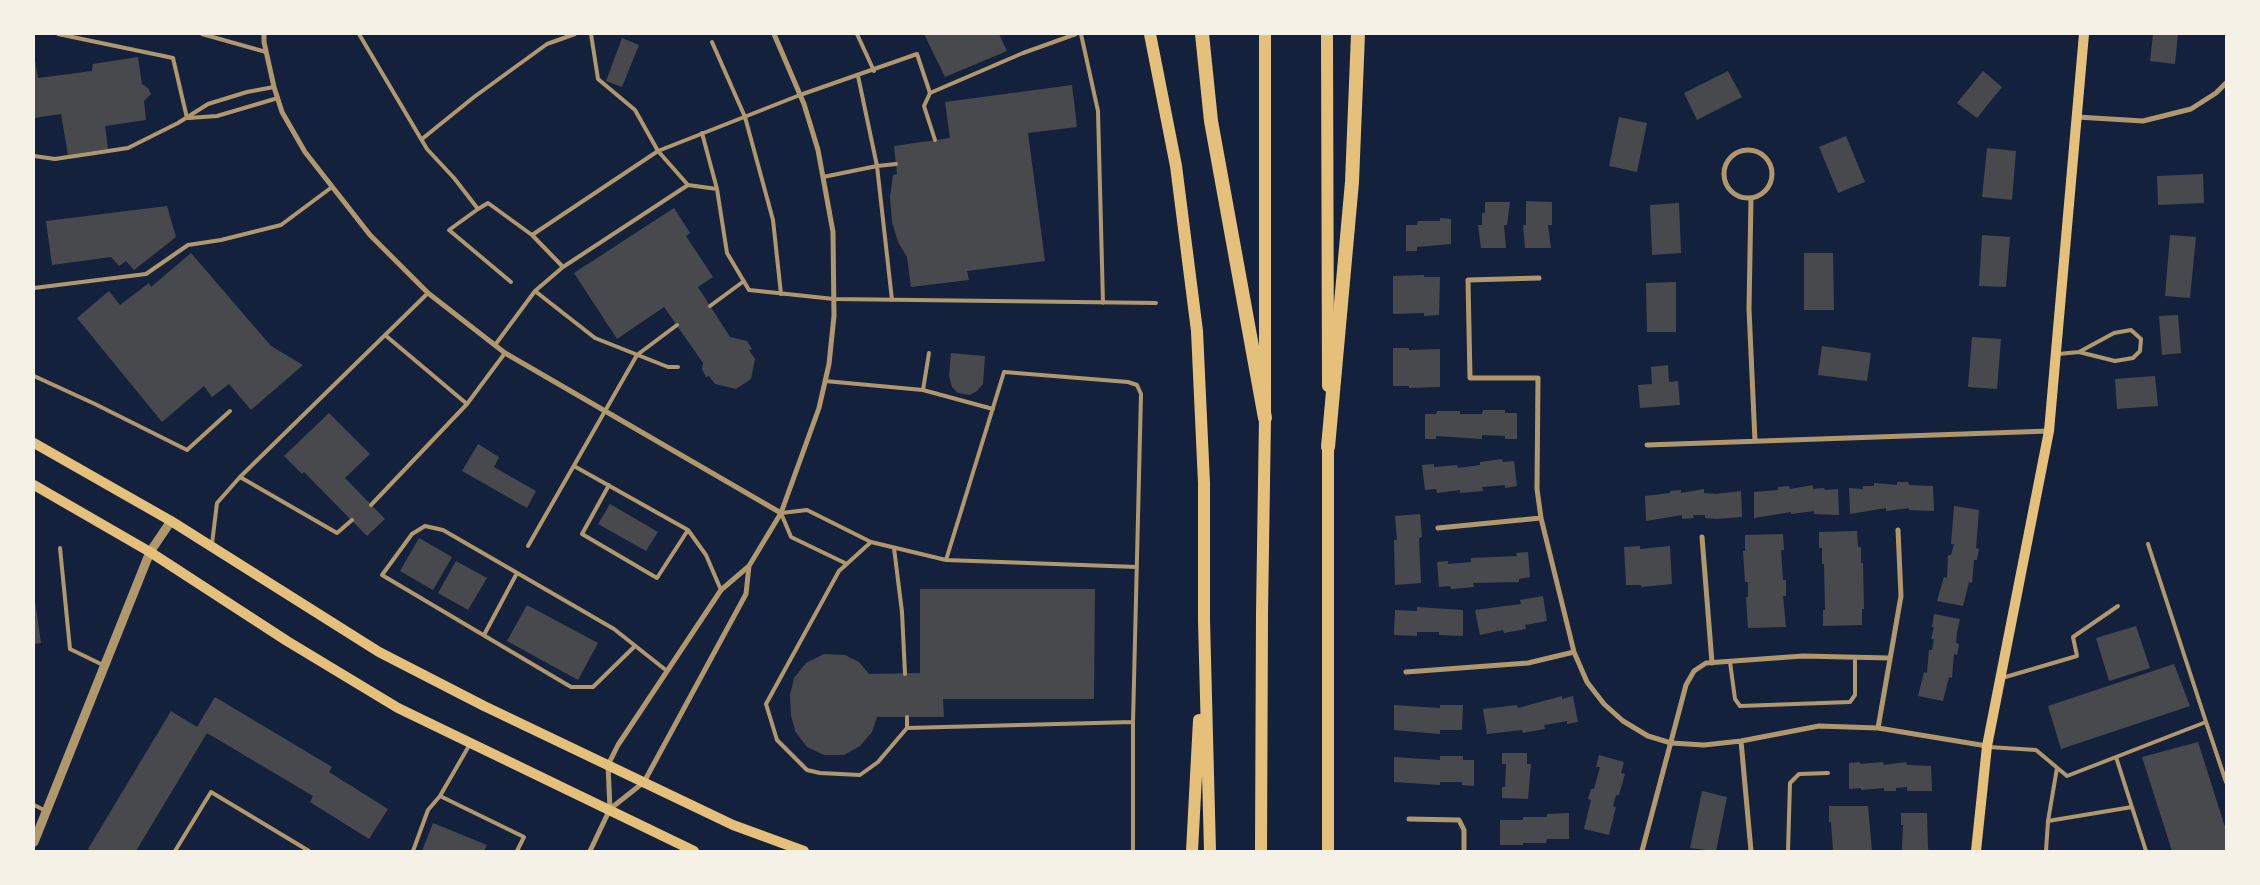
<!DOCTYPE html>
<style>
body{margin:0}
#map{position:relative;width:2260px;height:885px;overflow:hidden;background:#14213d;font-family:"Playfair Display",serif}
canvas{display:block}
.frame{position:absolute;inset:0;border:35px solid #f6f1e7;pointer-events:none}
</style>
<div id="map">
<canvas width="2260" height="885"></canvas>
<div class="frame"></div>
</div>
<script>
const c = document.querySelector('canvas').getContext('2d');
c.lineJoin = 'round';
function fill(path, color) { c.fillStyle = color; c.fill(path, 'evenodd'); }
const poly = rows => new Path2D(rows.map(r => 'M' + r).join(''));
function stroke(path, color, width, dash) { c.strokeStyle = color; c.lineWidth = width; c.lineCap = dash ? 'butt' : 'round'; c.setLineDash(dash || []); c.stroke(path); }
const building = poly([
 [924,34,999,34,1007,51,945,77],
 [2153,34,2178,34,2175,64,2150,61],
 [622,38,639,45,622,87,606,81],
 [34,55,38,78,92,71,93,64,138,57,142,84,148,88,151,94,144,101,146,120,105,126,108,149,68,155,61,114,34,118],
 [1728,71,1742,97,1697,120,1684,93],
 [1983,71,2002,87,1977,118,1957,103],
 [1072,85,1077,127,1028,133,1045,261,967,271,969,280,911,287,907,257,898,242,892,222,890,197,893,175,897,174,894,146,950,138,945,102],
 [1619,117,1647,123,1637,172,1609,166],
 [1846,136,1865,182,1838,193,1819,147],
 [1987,148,2016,151,2012,200,1982,197],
 [2203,174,2204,203,2158,205,2157,176],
 [1526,201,1552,202,1552,225,1548,225,1551,248,1525,248,1523,225,1526,225],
 [1485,202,1510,202,1507,225,1504,225,1506,248,1481,248,1478,225,1482,225,1482,213,1485,213],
 [1679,203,1681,253,1652,255,1650,205],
 [167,206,176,237,134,270,126,261,119,266,111,257,52,265,46,221],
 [674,208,690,233,686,236,713,277,698,287,730,337,747,341,752,349,749,350,755,359,751,379,736,389,715,384,709,376,706,377,702,369,703,363,664,307,617,339,574,273],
 [1440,218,1451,219,1451,244,1417,247,1417,251,1406,251,1406,225,1417,225,1418,221,1440,221],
 [1982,235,2010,237,2006,287,1979,286],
 [2170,235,2196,237,2190,298,2165,296],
 [191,253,271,346,303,365,251,410,229,384,212,397,204,386,162,422,77,318,109,291,120,305,149,283,151,287],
 [1804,253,1833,253,1834,310,1804,310],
 [1424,275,1424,277,1440,277,1439,315,1424,316,1424,313,1393,314,1393,276],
 [1676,282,1676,332,1647,332,1646,283],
 [2178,315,2181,353,2162,355,2159,316],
 [1972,337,2001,339,1997,389,1968,387],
 [1822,346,1871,353,1867,381,1818,375],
 [1393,348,1409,348,1409,350,1440,349,1440,387,1409,388,1409,386,1393,386],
 [951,353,985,356,983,384,977,391,970,395,958,393,952,387,949,376],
 [1668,365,1669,382,1678,381,1680,405,1640,408,1638,385,1652,384,1651,367],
 [2155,376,2158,406,2117,409,2115,379],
 [1483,410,1505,410,1505,413,1517,413,1517,439,1505,439,1505,436,1482,435,1482,439,1436,436,1436,439,1425,439,1425,414,1436,414,1437,411,1460,411,1460,414,1482,414],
 [329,413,370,454,345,478,385,519,367,536,304,472,302,474,284,456],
 [478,444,499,457,494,467,536,491,527,508,462,471],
 [1502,459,1503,462,1514,461,1517,486,1505,488,1505,485,1482,487,1483,491,1460,493,1460,490,1437,493,1436,489,1425,490,1422,465,1434,464,1434,467,1457,465,1458,468,1480,465,1480,462],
 [1897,482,1908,482,1909,485,1933,486,1934,511,1909,510,1909,508,1886,511,1886,508,1850,514,1849,488,1863,489,1863,486,1874,486,1874,483,1897,485],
 [1813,485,1813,489,1824,488,1825,490,1838,489,1839,515,1814,514,1814,511,1791,514,1791,512,1754,518,1754,492,1778,490,1778,487,1789,486,1790,489],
 [1704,489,1704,493,1716,494,1741,491,1742,517,1717,519,1705,518,1705,515,1693,515,1694,518,1682,519,1682,515,1646,521,1645,496,1670,493,1670,491,1681,490,1681,493],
 [610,504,658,532,646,551,598,524],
 [1954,506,1979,510,1976,548,1979,549,1977,560,1974,560,1972,583,1969,582,1963,606,1937,601,1944,577,1947,578,1948,555,1951,555,1954,544,1951,544],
 [1420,514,1422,537,1419,538,1421,583,1395,585,1394,540,1397,540,1395,516],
 [1857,531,1858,547,1861,547,1861,563,1863,563,1864,609,1862,609,1862,625,1823,626,1823,610,1825,610,1824,564,1822,564,1822,548,1819,548,1819,532],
 [1783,534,1784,550,1781,550,1783,580,1786,580,1786,596,1783,596,1786,627,1748,628,1746,597,1748,597,1748,582,1745,582,1743,551,1745,551,1745,535],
 [419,538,452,557,433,590,400,571],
 [1640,546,1640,549,1670,546,1672,584,1641,587,1641,585,1626,585,1624,547],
 [1528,552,1530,577,1519,579,1519,582,1473,583,1474,587,1451,589,1450,586,1439,587,1437,562,1448,561,1448,564,1471,562,1471,558,1517,556,1516,553],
 [456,561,487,578,468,610,438,593],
 [920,589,1095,589,1094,699,943,699,944,717,877,717,872,732,860,746,844,755,824,755,807,747,795,731,791,715,790,695,794,678,806,663,824,654,845,655,859,662,869,674,920,673],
 [34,594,41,643,34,644],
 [1543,596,1547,621,1525,625,1526,629,1504,633,1503,630,1480,635,1475,610,1521,604,1520,600],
 [527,605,598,643,578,680,507,641],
 [1417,607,1463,610,1463,636,1439,635,1439,632,1417,632,1417,636,1394,635,1395,610,1417,611],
 [1934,614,1960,619,1957,632,1956,643,1959,644,1957,655,1954,654,1952,678,1949,677,1943,701,1918,696,1924,672,1927,673,1929,650,1932,650,1934,639,1931,639,1934,627,1932,627],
 [2136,626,2150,668,2109,681,2096,638],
 [2174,664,2190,706,2061,749,2048,706],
 [1562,696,1562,699,1573,696,1578,722,1567,724,1567,721,1556,723,1544,725,1545,729,1523,733,1522,730,1487,734,1483,709,1517,705,1518,708],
 [215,697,332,767,329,772,388,809,369,839,310,802,313,796,207,733,136,851,92,851,88,849,171,711,197,727],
 [1394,705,1440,708,1440,705,1463,705,1462,730,1440,730,1440,734,1394,730],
 [2198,742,2226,830,2226,851,2172,851,2142,757],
 [1502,753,1527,753,1527,764,1531,764,1528,799,1502,798,1502,787,1505,787,1506,764,1502,764],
 [1599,755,1624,762,1621,773,1625,774,1619,795,1616,795,1613,806,1616,807,1609,835,1584,829,1591,800,1588,799,1591,789,1594,789,1600,767,1596,767],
 [1440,756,1463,756,1463,760,1474,760,1474,786,1462,785,1462,782,1440,782,1440,785,1394,782,1394,757,1440,760],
 [1860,762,1860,764,1883,762,1884,765,1906,762,1907,765,1931,766,1932,791,1907,791,1907,787,1896,788,1896,791,1884,791,1884,788,1861,790,1861,788,1849,789,1849,763],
 [1702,791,1727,797,1716,851,1690,848],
 [1829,806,1868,806,1872,851,1833,851,1831,822,1829,822],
 [1569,813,1569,839,1547,839,1546,843,1523,843,1523,845,1500,845,1500,820,1523,820,1523,817,1547,817,1547,814],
 [1901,813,1927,813,1928,849,1930,851,1902,850,1903,825,1901,825],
 [433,823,487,845,484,851,422,851]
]);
const service = poly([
 [58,34,173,58,187,118],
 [202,34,266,52],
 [359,34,427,149,454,178,478,209,449,230,511,282],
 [857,34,874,71],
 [1081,34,1098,111,1103,303],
 [712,42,745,117,773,220,781,294],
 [189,118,217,116,278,98],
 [702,133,717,189,727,253,749,290,834,299,1156,303],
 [422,139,474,97,547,44,575,34],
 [935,140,924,106,930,93,1023,53,1076,34],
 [34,156,55,159,128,148,178,123,208,104,247,92,274,87],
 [823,177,877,166,858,76],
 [688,185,717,189],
 [478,209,488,203,532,235,563,267,688,185,658,151,635,110,598,79,591,34],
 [532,235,658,151,800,95,917,54,930,93],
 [34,288,146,274,188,245,221,240,281,225,332,187],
 [535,291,595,338,668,367,678,367],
 [892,300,877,166,896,164],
 [710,306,744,281],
 [385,335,467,404],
 [495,345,535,291,563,267],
 [2058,354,2079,352,2114,333,2131,330,2141,339,2140,351,2133,358,2115,361,2079,352],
 [34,376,95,404,187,450,230,411],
 [825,381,923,390,993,409],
 [923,390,929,353],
 [574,466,688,530,706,555,721,590],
 [240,477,428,293],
 [609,485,582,534,657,578,688,530],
 [371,505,467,404,505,353],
 [871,542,839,571,766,704,777,740,807,770,820,773,860,775,878,762,907,728,1133,722,1133,851],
 [212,544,217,503,240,477,337,533,352,520],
 [528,546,637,355,677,325],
 [60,548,70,649,103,665],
 [894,548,902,612,905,674],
 [946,560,1004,372,1128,382,1137,385,1141,394,1133,722],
 [847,564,791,537,781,513,807,510,871,542,946,560,1137,567],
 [484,635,517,573],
 [635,646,593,687,571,687,382,575,412,534,425,526,443,530,614,629,667,671],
 [1730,662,1735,699,1740,706,1850,702,1855,695,1855,657],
 [2002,678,2077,656,2073,637,2118,606],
 [907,717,907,728],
 [2206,722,2226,782],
 [470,744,440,796,524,837,517,851],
 [1989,747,2036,750,2067,776,2116,757,2146,851],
 [2116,757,2206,722,2148,544],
 [2057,768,2048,821,2132,807],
 [34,805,46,811],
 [175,851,211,792,309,851],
 [413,851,428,810,440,796],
 [1788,851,1790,783,1799,774,1828,773],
 [2046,851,2048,821]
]);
const minor = poly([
 [264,34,264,42,274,87,282,112,305,152,370,235,428,293,505,353,781,513,819,408,829,364,834,316,833,232,818,150,804,104,774,34],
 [2077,117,2143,121,2191,109,2216,93,2226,83],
 '1724 174a24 24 0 1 1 48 0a24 24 0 1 1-48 0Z',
 [1751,198,1749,309,1755,441],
 [1539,278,1468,280,1470,378,1538,378,1537,489,1541,518,1574,652,1587,682,1604,704,1623,721,1648,736,1671,743,1704,745,1741,741,1819,726,1878,728,1987,746],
 [1647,445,2049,431],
 [1438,528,1541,518],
 [1702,537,1712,663],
 [1406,672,1528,663,1574,652],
 [1878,728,1901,596,1898,530],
 [1741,741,1751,851],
 [610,809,608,765,618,745,721,590,749,566,781,513],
 [1409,819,1459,820,1464,830,1464,851],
 [590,851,610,809,644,782,746,594,749,566],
 [1642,851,1686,685,1694,671,1706,663,1803,656,1889,658]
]);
const tertiary = poly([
 [34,842,150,552,171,521]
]);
const secondary = poly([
 [34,443,171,521,379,652,484,706,733,825,804,851],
 [34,485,150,552,287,641,398,708,694,851],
 [1976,851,1987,746,2049,431,2084,34]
]);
const trunk = poly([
 [1150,34,1176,166,1197,331,1204,483,1204,620,1210,851],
 [1327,34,1328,386],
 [1192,851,1199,720],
 [1261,851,1262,613,1265,418,1265,34],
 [1328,851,1328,439]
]);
const motorway = poly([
 [1202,34,1211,121,1265,418],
 [1328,447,1352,182,1358,34]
]);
fill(building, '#48494c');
stroke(service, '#b1986c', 4);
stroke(minor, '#b1986c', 5);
stroke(tertiary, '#b1986c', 9);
stroke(secondary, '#e5c07b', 10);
stroke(trunk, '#e5c07b', 12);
stroke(motorway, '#e5c07b', 14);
</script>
